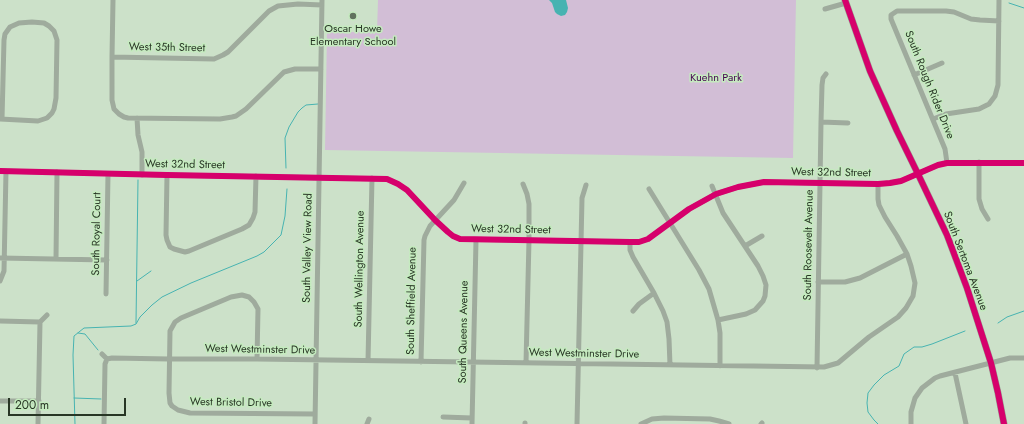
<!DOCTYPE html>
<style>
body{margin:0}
#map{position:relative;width:1024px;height:424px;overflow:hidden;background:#cce1c9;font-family:Jost,sans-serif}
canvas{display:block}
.scale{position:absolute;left:8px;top:398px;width:118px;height:18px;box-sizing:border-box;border:2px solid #283625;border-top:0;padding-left:5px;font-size:12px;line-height:14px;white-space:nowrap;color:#283625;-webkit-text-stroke:3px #c5ebbf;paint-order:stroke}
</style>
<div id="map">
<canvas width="1024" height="424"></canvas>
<div class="scale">200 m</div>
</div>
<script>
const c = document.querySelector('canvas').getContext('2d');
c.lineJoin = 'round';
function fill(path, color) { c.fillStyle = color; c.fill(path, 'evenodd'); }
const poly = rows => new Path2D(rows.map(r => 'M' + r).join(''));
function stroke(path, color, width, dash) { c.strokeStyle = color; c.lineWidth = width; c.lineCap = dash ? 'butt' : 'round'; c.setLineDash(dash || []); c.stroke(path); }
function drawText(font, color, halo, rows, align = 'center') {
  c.font = font + ' Jost,sans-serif'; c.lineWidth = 3; c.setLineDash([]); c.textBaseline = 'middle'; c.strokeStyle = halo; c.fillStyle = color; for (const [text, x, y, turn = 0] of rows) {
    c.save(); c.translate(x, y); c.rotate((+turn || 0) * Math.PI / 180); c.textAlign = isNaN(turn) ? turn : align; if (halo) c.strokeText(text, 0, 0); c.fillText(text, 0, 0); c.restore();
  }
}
const green = poly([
 [378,0,796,0,793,158,325,150,327,32,377,32]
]);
const water = poly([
 [549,0,566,0,568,8,567,12,565,15,561,16,557,14,555,12,552,3]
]);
const stream = poly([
 [1009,3,1024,8],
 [286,168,285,138,289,127,298,112,302,108,306,105,318,104],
 [137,281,151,271],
 [136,323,138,180],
 [998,323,1007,317,1024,311],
 [78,333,85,334,98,350],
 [74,398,101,399],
 [75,424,73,355,74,336,84,328,131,326,136,324,140,317,152,305,162,297,191,283,257,256,264,252,281,235,285,216,287,189],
 [878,424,874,420,868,412,867,403,868,393,874,385,884,375,899,366,904,354,914,347,922,347,932,344,965,331]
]);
const minor = poly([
 [113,0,112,57,112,100,114,109,119,114,124,117,128,118,220,119,232,117,236,116,246,109,284,72,295,69,321,69],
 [825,9,846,3],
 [112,57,214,59,223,55,228,52,269,11,278,6,298,4,322,5],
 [914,75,942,63],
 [137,118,138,135,142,152,142,175],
 [0,119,38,121,47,118,52,113,54,109,56,98,57,40,54,31,49,26,44,23,32,22,19,23,10,27,5,34,4,40,2,119],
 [933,119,946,114,979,109,989,104,995,96,998,85,999,0],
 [821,122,848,123],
 [979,162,979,199,982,209,988,219],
 [947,163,945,149,891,19,891,15,897,11,946,11,954,12,971,19,980,20,999,21],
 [0,171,167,175,387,179,398,184,407,190,435,220,448,232,453,236,460,239,630,242,639,242,648,239,689,209,716,194,738,187,764,182,878,184,890,183,901,181,938,165,947,163,1024,163],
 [167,175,166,235,167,240,170,247,174,249,185,252,189,251,242,229,249,225,253,218,255,212,256,176],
 [523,184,527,194,529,204,529,240,526,363],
 [712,186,723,213,758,266,763,276,766,285,765,296,763,301,755,310,746,314,718,320],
 [649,189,699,270,709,289,718,320,720,333,720,366],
 [630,242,630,250,633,257,654,293,663,311,667,322,669,339,670,365],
 [745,246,762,236],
 [0,258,107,260],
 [56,259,57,172],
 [0,281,4,271,6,171],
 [818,282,845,282,860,278,907,254],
 [106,294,108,174],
 [633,311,639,304,654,293],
 [0,321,40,322,47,315],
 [102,354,107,359],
 [107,359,112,358,169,359,257,359,824,367,838,363,869,337,898,317,906,308,913,296,915,283,911,266,907,254,897,236,885,217,879,205,878,199,878,184],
 [257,359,258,309,254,302,249,297,242,295,231,297,181,318,175,322,170,331,169,393,170,403,172,406,178,410,190,413,315,414],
 [368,361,372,178],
 [421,362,424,240,425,236,430,226,454,200,464,183],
 [817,368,821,122,822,85,823,78,826,74],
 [955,373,966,424],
 [0,401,39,401],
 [443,417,472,418],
 [38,424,40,322],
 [104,424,105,364,107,359],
 [315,424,322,0],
 [367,424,369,419],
 [472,424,476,240],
 [525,424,525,423],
 [577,424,582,198,586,185],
 [641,424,652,419,664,418,710,419,719,421,729,424],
 [761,424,762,423],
 [911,424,911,412,915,398,922,388,935,378,940,376,1010,358,1024,358]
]);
const major = poly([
 [845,0,870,71,897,131,918,174,947,235,967,288,991,363,998,393,1004,424]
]);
const cycleway = poly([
 [845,0,870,71,897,131,918,174,947,235,967,288,991,363,998,393,1004,424],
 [0,171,167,175,387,179,398,184,407,190,435,220,448,232,453,236,460,239,630,242,639,242,648,239,689,209,716,194,738,187,764,182,878,184,890,183,901,181,938,165,947,163,1024,163]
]);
const markers = [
 [353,16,4,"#61725e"]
];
const poiNames = [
 ["Oscar Howe",353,29],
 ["Elementary School",353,42]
];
const streetNames = [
 ["West 35th Street",167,48,1],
 ["South Rough Rider Drive",929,85,68],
 ["West 32nd Street",185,165,1],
 ["West 32nd Street",831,173,1],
 ["West 32nd Street",511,230,1],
 ["South Royal Court",97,234,-89],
 ["South Roosevelt Avenue",809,245,-89],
 ["South Valley View Road",308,248,-89],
 ["South Sertoma Avenue",965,261,69],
 ["South Wellington Avenue",360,269,-89],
 ["South Sheffield Avenue",412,301,-89],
 ["South Queens Avenue",464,332,-89],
 ["West Westminster Drive",260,350,1],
 ["West Westminster Drive",584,354,1],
 ["West Bristol Drive",231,403,1]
];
const parkNames = [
 ["Kuehn Park",716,78]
];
fill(green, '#d2bed6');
fill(water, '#47b3b1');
stroke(stream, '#47b3b1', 1);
stroke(minor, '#9fab9d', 5);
stroke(major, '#94a491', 7);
stroke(cycleway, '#d6006c', 6);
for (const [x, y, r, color] of markers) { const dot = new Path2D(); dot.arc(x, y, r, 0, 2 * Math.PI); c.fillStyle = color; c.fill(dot); stroke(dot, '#c5ebbf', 1.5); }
drawText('11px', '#283625', '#c5ebbf', poiNames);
drawText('11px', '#283625', '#c5ebbf', streetNames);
drawText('11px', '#450350', '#c5ebbf', parkNames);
</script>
